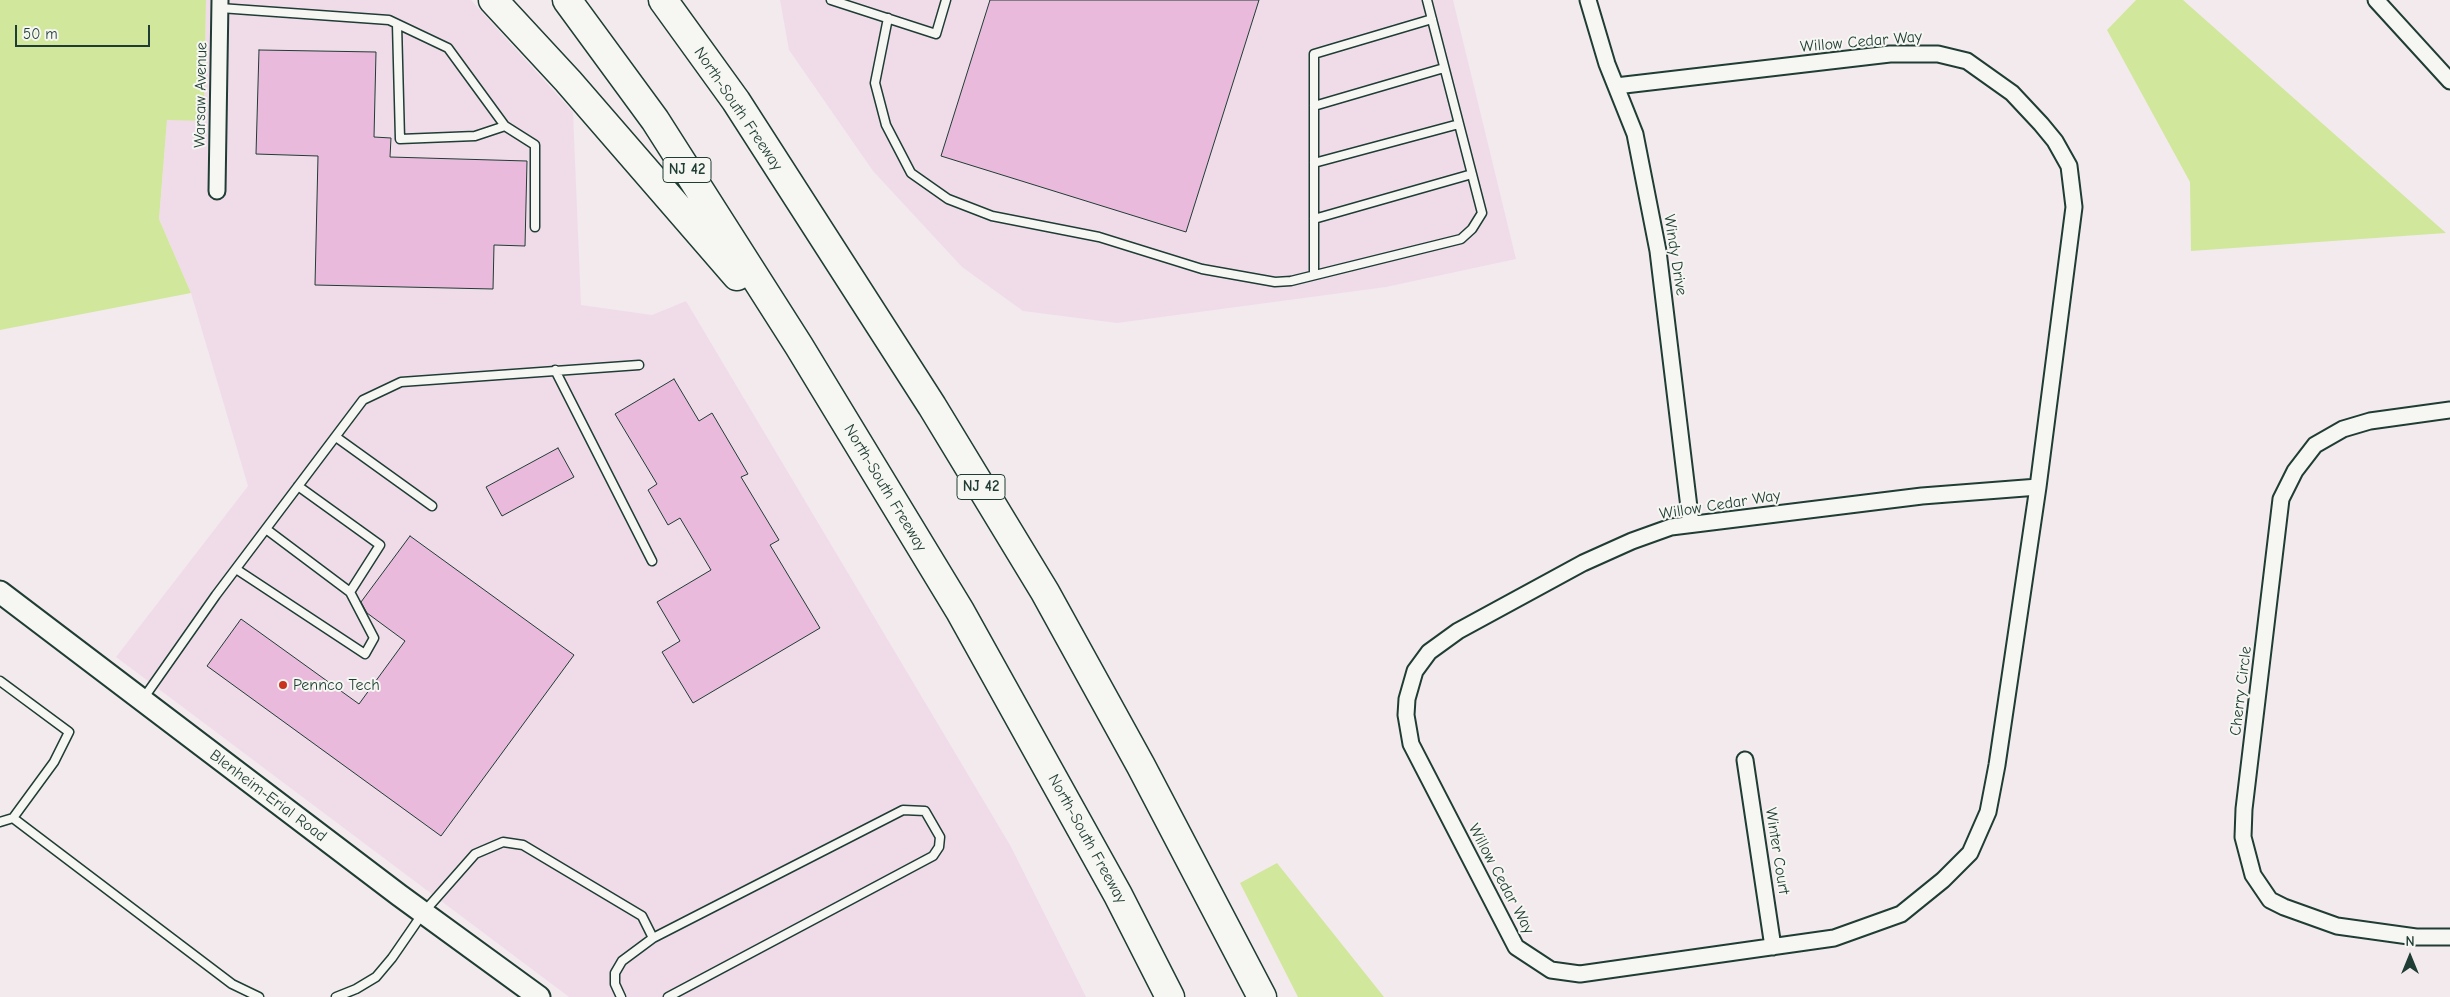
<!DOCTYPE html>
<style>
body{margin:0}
#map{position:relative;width:2450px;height:997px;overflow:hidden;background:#f3eaee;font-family:"Comic Neue",sans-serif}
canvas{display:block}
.north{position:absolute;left:2385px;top:932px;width:50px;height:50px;-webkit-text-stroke:4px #f6f6f2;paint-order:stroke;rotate:0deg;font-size:14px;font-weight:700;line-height:20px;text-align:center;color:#1f3d34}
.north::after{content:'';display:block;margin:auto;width:18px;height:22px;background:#1f3d34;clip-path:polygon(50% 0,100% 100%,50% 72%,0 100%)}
.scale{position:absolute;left:15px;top:25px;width:135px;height:22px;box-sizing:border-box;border:2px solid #1f3d34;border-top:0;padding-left:6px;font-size:15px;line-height:18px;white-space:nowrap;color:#1f3d34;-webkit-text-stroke:4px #f6f6f2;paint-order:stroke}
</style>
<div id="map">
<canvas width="2450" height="997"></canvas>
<div class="north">N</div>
<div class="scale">50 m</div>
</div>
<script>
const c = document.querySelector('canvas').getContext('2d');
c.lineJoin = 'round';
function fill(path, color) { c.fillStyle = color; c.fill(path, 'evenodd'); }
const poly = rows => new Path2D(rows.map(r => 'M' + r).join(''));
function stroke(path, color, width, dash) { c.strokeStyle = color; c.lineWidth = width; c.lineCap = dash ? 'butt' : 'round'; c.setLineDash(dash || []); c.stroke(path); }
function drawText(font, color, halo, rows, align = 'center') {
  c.font = font + ' "Comic Neue",sans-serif'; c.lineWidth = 4; c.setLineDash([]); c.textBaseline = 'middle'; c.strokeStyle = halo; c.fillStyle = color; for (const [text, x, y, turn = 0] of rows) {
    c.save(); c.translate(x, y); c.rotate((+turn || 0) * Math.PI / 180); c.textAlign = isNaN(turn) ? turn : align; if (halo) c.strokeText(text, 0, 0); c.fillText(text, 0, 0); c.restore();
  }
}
const built = poly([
 [206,0,471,0,573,112,581,305,652,315,686,301,1010,845,1086,997,569,997,116,657,248,486,191,293,159,219,167,119,204,121],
 [780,0,1453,0,1516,259,1386,287,1117,323,1023,311,962,267,873,171,789,50]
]);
const green = poly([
 [0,0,206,0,204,121,167,120,159,219,191,293,0,330],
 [2136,0,2183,0,2446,233,2191,251,2190,182,2107,30],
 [1277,863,1384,997,1298,997,1240,883]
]);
const building = poly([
 [990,0,1259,0,1186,232,941,156,990,0],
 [259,50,376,52,374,137,391,138,390,157,527,161,525,246,494,245,493,289,315,285,318,156,256,154,259,50],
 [674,379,699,421,712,413,748,474,741,477,779,540,770,545,820,628,693,703,662,652,680,641,657,602,711,570,680,518,668,525,648,490,657,484,615,414,674,379],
 [558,448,574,477,502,516,486,487,558,448],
 [410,536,574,655,441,836,207,666,241,619,359,704,405,641,367,613,361,602,410,536]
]);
const lane = poly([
 [831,0,936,34,946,0],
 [220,8,389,20,448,48,505,126,535,145,535,227],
 [888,18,875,83,886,125,911,173,948,199,992,216,1099,237,1202,269,1275,282,1291,281,1461,239,1472,229,1482,213,1427,0],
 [397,24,400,139,475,136,505,126],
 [1314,106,1444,68],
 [1314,163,1459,124],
 [1314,219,1472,174],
 [1314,275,1314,54,1432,19],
 [555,370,652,561],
 [336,437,432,506],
 [298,486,380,545,350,592],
 [236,569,365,654,374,638,350,592,266,529],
 [0,681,69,732,54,762,13,818,0,822],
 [143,699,216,595,363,400,401,382,639,365],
 [13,818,232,984,259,997],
 [336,997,356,989,376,977,392,958,423,913,475,854,503,842,523,845,642,916,653,938],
 [621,997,615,984,615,973,622,961,653,938,903,810,925,811,940,837,939,847,933,856,668,997]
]);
const street = poly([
 [1588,0,1607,64,1635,134,1658,251,1691,524],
 [2376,0,2450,81],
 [1616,86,1890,54,1938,54,1967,61,2012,93,2041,124,2055,141,2069,166,2074,207,2038,487,1997,765,1988,812,1970,853,1943,880,1901,914,1834,938,1580,974,1551,970,1516,947,1411,744,1406,715,1407,699,1415,671,1429,652,1458,631,1583,563,1632,541,1671,527,1922,496,2038,487],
 [217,191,220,0],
 [2450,410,2370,421,2343,429,2315,445,2295,471,2281,499,2244,809,2243,837,2253,875,2270,900,2284,907,2337,926,2416,937,2450,937],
 [1745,760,1773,947]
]);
const secondary = poly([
 [0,592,399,895,539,997]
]);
const highway = poly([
 [493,0,568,81,737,276],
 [567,0,655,120,799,346,960,611,1118,895,1170,997],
 [663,0,736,101,932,406,1045,592,1141,766,1262,997]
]);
const markers = [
 [283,685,5,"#c8321e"]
];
const shields = [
 [687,170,48],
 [981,487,48]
];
const shieldNames = [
 ["NJ 42",687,170],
 ["NJ 42",981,487]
];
const streetNames = [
 ["Willow Cedar Way",1861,42,-5],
 ["Warsaw Avenue",201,95,-89],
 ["North-South Freeway",738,109,56],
 ["Windy Drive",1675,255,81],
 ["North-South Freeway",885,488,59],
 ["Willow Cedar Way",1720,505,-9],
 ["Cherry Circle",2241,691,-83],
 ["Blenheim-Erial Road",268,796,37],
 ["North-South Freeway",1087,839,61],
 ["Winter Court",1777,851,81],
 ["Willow Cedar Way",1501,879,62]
];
const poiNames = [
 ["Pennco Tech",293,685]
];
fill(built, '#f0dce9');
fill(green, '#d1e79c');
fill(building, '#e9badc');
stroke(building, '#1f3d34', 1);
stroke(lane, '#1f3d34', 11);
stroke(street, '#1f3d34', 19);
stroke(secondary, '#1f3d34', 25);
stroke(highway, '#1f3d34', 31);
stroke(lane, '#f6f6f2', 8);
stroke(street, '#f6f6f2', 15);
stroke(secondary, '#f6f6f2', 21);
stroke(highway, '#f6f6f2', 28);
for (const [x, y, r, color] of markers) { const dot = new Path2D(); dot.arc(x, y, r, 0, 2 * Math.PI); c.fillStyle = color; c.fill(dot); stroke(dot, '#f6f6f2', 2); }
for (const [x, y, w] of shields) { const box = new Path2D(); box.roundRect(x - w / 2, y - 12.5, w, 25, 4); c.fillStyle = '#f6f6f2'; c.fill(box); stroke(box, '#1f3d34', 1); }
drawText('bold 15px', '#1f3d34', null, shieldNames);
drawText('16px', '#1f3d34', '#f6f6f2', streetNames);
drawText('16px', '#1f3d34', '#f6f6f2', poiNames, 'left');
</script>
